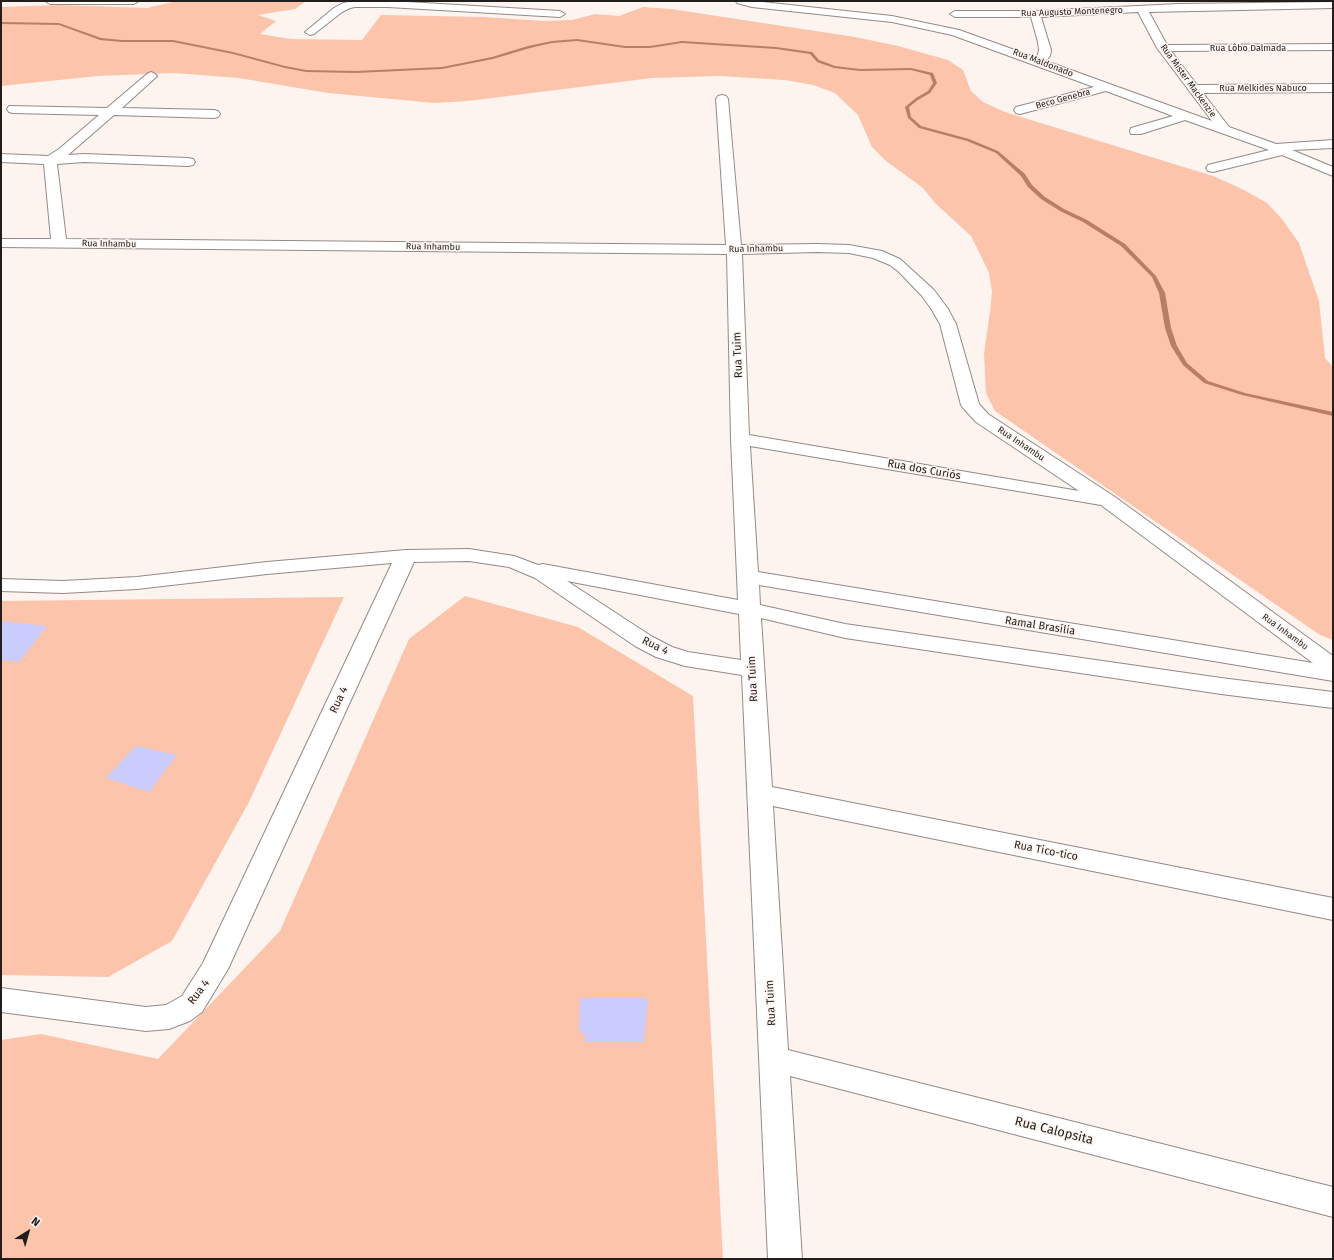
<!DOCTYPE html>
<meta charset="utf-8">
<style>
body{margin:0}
#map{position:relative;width:1334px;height:1260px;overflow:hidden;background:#fdf4f0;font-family:"Fira Sans",sans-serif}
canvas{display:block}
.frame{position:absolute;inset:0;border:2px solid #211e1c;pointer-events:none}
.north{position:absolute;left:8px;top:1212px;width:40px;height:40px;-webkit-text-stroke:3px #fdf4f0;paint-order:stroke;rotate:37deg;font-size:11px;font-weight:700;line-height:16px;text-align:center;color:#211e1c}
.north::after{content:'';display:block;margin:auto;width:14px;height:18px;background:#211e1c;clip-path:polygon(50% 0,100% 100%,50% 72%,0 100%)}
</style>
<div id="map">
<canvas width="1334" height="1260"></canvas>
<div class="frame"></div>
<div class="north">N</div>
</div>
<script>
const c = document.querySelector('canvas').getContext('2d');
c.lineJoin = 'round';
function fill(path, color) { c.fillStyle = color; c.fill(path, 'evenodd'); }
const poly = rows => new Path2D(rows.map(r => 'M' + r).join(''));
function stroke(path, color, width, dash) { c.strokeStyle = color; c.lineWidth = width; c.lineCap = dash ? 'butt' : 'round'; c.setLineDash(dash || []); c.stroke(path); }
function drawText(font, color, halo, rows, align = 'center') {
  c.font = font + ' "Fira Sans",sans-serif'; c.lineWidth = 3; c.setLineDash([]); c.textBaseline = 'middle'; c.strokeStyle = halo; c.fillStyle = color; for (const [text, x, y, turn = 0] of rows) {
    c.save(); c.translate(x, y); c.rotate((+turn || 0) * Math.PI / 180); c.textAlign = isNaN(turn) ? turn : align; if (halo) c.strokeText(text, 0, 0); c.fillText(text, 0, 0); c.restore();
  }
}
const green = poly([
 [177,1,306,1,295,9,258,15,276,21,260,34,291,39,362,40,381,15,484,17,544,21,572,20,595,14,619,16,643,7,671,9,855,37,898,46,948,60,963,70,971,91,983,102,1005,112,1213,176,1242,189,1267,203,1282,219,1299,243,1319,301,1325,358,1333,367,1333,640,1320,635,995,411,986,393,984,353,990,312,992,292,989,273,981,256,971,236,935,203,923,188,886,161,872,147,858,115,835,93,813,85,785,80,719,76,652,78,468,101,434,103,328,93,239,78,174,73,98,76,1,86,1,7,61,5,147,8],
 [465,596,578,627,693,696,723,1259,1,1259,1,1040,41,1034,158,1059,280,931,409,639],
 [344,597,249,802,172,941,108,977,1,975,1,601]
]);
const stream = poly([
 [1,22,59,23,101,38,122,40,173,40,233,52,285,66,306,70,356,71,442,67,492,57,528,46,552,41,577,39,625,46,650,46,682,41,776,47,812,52,819,60,835,66,860,69,911,68,933,73,937,83,930,93,918,100,909,107,911,117,921,126,969,139,998,151,1025,174,1032,185,1045,197,1064,209,1087,220,1125,244,1156,276,1165,293,1171,328,1177,346,1187,363,1208,381,1245,393,1333,412,1333,416,1242,395,1204,383,1183,365,1171,346,1165,328,1159,293,1152,277,1121,246,1083,222,1060,211,1041,199,1028,187,1021,176,996,153,967,141,919,128,908,118,905,107,916,98,928,91,933,83,930,75,911,70,860,71,834,68,817,62,810,54,776,49,682,43,650,48,625,48,577,41,552,43,530,48,493,59,442,69,356,73,306,72,285,68,233,54,173,42,122,42,100,40,59,25,1,24,1,22]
]);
const building = poly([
 [1,621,47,626,19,662,1,660],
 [136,746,177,755,149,792,106,778],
 [580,998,648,998,644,1042,585,1042,585,1035,579,1031]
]);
const street = poly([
 [45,1,139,1,134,4,50,4,45,1],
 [354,1,390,1,560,11,565,14,560,17,388,7,355,7,350,8,342,12,314,34,310,35,305,32,334,8,343,3,354,1],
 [736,1,753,1,892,16,959,30,1037,58,1039,50,1038,42,1031,17,955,17,950,14,955,11,1035,11,1178,4,1333,2,1333,8,1149,12,1167,45,1333,44,1333,50,1171,51,1197,85,1333,84,1333,92,1203,93,1229,127,1276,144,1333,140,1333,148,1292,150,1333,167,1333,176,1282,155,1213,172,1208,171,1206,168,1208,165,1269,150,1185,120,1141,134,1131,134,1130,131,1131,128,1173,116,1106,91,1020,114,1016,113,1014,110,1016,107,1094,87,952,35,892,22,752,7,737,3,736,1],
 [1138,12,1157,48,1212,121,1046,61,1050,56,1051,50,1041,17,1138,12],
 [151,72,155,74,157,76,155,78,122,108,214,110,218,111,220,114,218,117,214,118,114,115,68,155,84,154,188,158,193,159,195,162,193,165,188,166,84,162,57,164,66,239,726,245,716,99,718,96,722,95,726,96,728,99,741,245,817,244,849,245,882,251,900,259,934,290,948,309,956,324,979,404,988,414,1115,497,1333,656,1333,681,759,585,760,605,845,624,1221,678,1333,692,1333,708,1221,694,845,638,761,618,772,787,1333,898,1333,920,773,806,788,1050,1333,1187,1333,1217,790,1076,802,1259,768,1259,742,675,685,666,656,657,635,646,535,578,509,567,469,561,414,562,228,969,202,1012,190,1021,169,1029,146,1031,1,1012,1,988,146,1007,166,1005,182,996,203,963,392,563,267,574,137,589,63,593,1,591,1,579,63,581,137,577,267,562,406,550,469,549,514,556,538,565,543,564,738,600,731,439,727,254,1,247,1,239,51,239,44,164,1,162,1,154,48,156,59,149,99,115,13,113,9,112,7,109,9,106,107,108,147,74,151,72],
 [817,252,849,253,873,258,890,265,899,272,922,296,932,310,940,324,961,405,964,409,976,422,1079,491,749,435,742,254,817,252],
 [750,446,1101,505,1313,663,758,572,750,446],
 [567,581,739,614,741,660,688,652,672,647,651,636,567,581]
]);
const farStreetnames = [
 ["Rua Augusto Montenegro",1072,12,-2],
 ["Rua Lôbo Dalmada",1248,48],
 ["Rua Maldonado",1043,63,21],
 ["Rua Mister Mackenzie",1188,81,54],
 ["Rua Melkides Nabuco",1263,88],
 ["Beco Genebra",1063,99,-15],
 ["Rua Inhambu",109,244,1],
 ["Rua Inhambu",433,247,1],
 ["Rua Inhambu",756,249,-1],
 ["Rua Inhambu",1021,444,34],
 ["Rua Inhambu",1285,632,36]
];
const streetNames = [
 ["Rua Tuim",738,355,-92],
 ["Rua dos Curiós",924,470,10],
 ["Ramal Brasília",1040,626,9],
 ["Rua 4",655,646,26],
 ["Rua Tuim",753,679,-93],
 ["Rua 4",339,700,-65],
 ["Rua Tico-tico",1046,851,11],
 ["Rua 4",199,992,-53],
 ["Rua Tuim",771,1003,-93]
];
const nearStreetnames = [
 ["Rua Calopsita",1054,1131,14]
];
fill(green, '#fcc4ab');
fill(stream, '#ba7f63');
fill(building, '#c9ccfc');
stroke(street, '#938a87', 2);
fill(street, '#fff');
drawText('9px', '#211e1c', '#fdf4f0', farStreetnames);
drawText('11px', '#211e1c', '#fdf4f0', streetNames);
drawText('13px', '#211e1c', '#fdf4f0', nearStreetnames);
</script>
